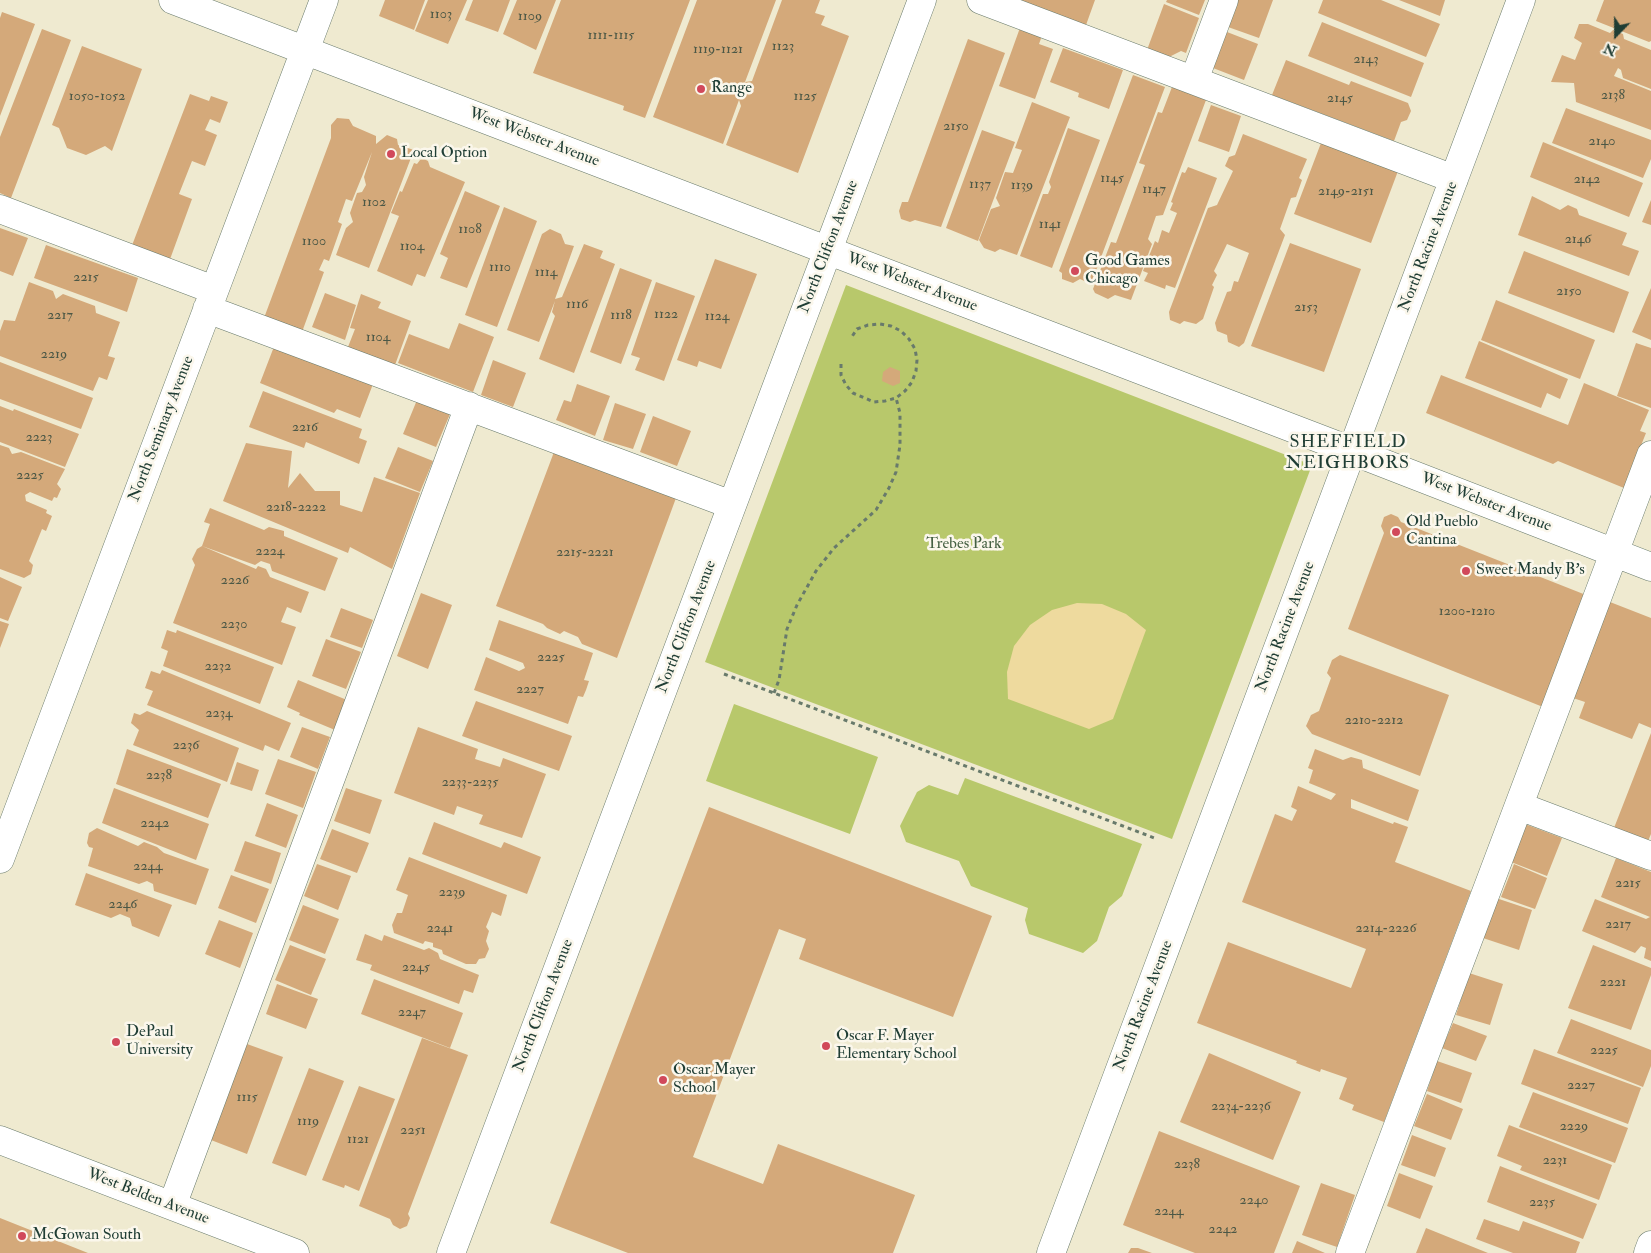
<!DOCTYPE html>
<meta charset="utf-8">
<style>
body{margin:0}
#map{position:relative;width:1651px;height:1253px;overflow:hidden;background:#efead0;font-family:"IM FELL Double Pica",serif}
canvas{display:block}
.north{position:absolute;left:1591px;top:10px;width:50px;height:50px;-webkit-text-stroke:4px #fbf7ec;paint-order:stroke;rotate:202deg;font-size:14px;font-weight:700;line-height:20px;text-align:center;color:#1f3d34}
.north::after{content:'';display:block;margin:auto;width:18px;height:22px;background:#1f3d34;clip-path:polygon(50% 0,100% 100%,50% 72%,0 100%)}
</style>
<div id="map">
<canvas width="1651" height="1253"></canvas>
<div class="north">N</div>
</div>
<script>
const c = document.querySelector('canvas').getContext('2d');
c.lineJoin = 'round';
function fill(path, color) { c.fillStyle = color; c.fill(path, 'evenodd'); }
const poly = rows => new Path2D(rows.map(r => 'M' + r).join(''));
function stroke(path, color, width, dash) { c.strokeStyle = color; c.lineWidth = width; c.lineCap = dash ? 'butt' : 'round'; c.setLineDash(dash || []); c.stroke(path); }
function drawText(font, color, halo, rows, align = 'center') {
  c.font = font + ' "IM FELL Double Pica",serif'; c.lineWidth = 5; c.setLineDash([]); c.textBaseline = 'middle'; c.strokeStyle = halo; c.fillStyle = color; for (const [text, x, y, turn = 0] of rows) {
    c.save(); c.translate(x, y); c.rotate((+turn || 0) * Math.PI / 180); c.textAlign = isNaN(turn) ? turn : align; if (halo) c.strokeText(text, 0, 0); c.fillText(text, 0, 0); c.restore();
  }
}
const green = poly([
 [846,285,1312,465,1172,839,705,662],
 [734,704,878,757,850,834,706,781],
 [965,778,1142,844,1122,896,1109,907,1097,941,1083,953,1029,934,1025,920,1028,908,971,886,959,861,906,842,900,826,917,792,929,785,958,795]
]);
const sand = poly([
 [1077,603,1102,604,1126,614,1146,630,1113,719,1089,729,1008,699,1007,672,1014,646,1030,625,1052,610]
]);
const building = poly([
 [385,0,425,0,414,30,379,16],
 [428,0,467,0,448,44,415,31],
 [473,0,510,0,498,32,465,20],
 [517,0,556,0,536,50,503,34],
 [561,0,690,0,645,118,623,110,624,106,533,73],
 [697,0,776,0,745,82,752,81,782,0,820,0,815,13,825,16,821,25,849,36,798,173,726,145,741,106,739,100,723,144,653,117],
 [1020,0,1095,0,1086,25],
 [1167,0,1205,0,1199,15,1166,2],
 [1238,0,1273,0,1259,38,1228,27],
 [1323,0,1381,0,1440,24,1426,57,1318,13],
 [1399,0,1445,0,1440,16],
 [1604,0,1651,0,1651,41,1649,42,1596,21],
 [1164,4,1199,18,1186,53,1181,51,1167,58,1147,50],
 [2,12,35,24,0,116,0,18],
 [1322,22,1424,63,1411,97,1308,56],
 [1579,24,1588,24,1610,33,1613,30,1623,34,1624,39,1651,50,1651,89,1623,78,1621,70,1618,68,1614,76,1651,91,1651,130,1576,102,1574,83,1551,82,1562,55,1575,60,1582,43,1574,38],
 [1021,25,1043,33,1039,44,1053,49,1035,99,999,86],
 [42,29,71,40,11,198,0,193,0,137],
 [1227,32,1258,44,1244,80,1213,68],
 [968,39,1005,53,941,227,915,220,910,222,901,219,899,211,902,202,908,202],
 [82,46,142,69,112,151,105,146,86,155,67,148,59,128,52,125],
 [1063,48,1123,70,1109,109,1078,97,1079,93,1050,82],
 [1286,60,1349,85,1351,81,1408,103,1411,111,1407,120,1401,122,1394,141,1272,95],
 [1133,75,1165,87,1091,284,1080,279,1073,283,1062,279,1062,273,1059,271],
 [1172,87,1206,100,1163,215,1156,216,1148,239,1152,244,1131,300,1115,295,1108,299,1095,293,1093,289,1111,242,1116,243,1145,165,1139,163,1158,112,1162,113],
 [190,94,209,101,211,96,228,102,220,123,210,119,205,130,217,135,205,166,192,161,179,194,192,199,169,262,131,248],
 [1032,102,1070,117,1017,255,1000,249,995,252,984,248,979,240,991,209,1000,206,996,198,1005,172,1013,173,1022,150,1015,148],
 [1211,105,1241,116,1229,152,1198,141],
 [1566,108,1651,140,1651,159,1643,178,1552,143],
 [337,118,349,119,353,126,376,136,376,144,387,135,397,139,398,145,414,150,369,268,336,255,346,228,353,222,350,213,357,193,362,192,366,185,364,177,372,152,352,201,346,199,338,222,342,224,329,261,324,259,319,270,324,272,302,332,264,318,331,138,331,125],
 [1068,128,1100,140,1052,268,1020,256,1043,194,1048,194,1051,187,1049,182],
 [982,130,1015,142,978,241,946,228],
 [1243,134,1307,159,1299,178,1302,180,1296,197,1291,198,1280,229,1285,235,1244,343,1239,347,1228,342,1227,335,1217,331,1215,323,1227,292,1231,291,1234,281,1238,282,1249,253,1227,244,1214,271,1217,275,1212,285,1214,287,1203,319,1196,324,1184,321,1180,324,1170,320,1169,312,1208,208,1217,205,1233,171,1225,166,1229,157,1235,155],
 [1543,142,1643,183,1629,217,1530,177],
 [1321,143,1398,171,1371,243,1294,214],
 [424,159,428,161,430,167,465,182,425,277,417,274,412,286,377,271,399,216,391,213,400,191,402,192,414,163,417,164,420,160],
 [1188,167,1217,178,1175,288,1166,285,1165,289,1144,281,1148,273,1143,271,1155,241,1158,243,1162,230,1169,233,1177,213,1170,210,1173,203,1171,202,1182,172,1185,173],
 [465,191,500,206,467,288,440,278,448,258,440,254],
 [1532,196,1560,210,1568,205,1577,209,1579,215,1627,233,1622,245,1639,251,1629,276,1518,235],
 [1651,200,1651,225,1642,222],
 [504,207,537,221,497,327,465,315],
 [0,228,28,238,13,276,0,271],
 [550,229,561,234,565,244,574,246,555,299,562,297,584,244,603,251,600,258,615,264,574,373,539,359,555,316,552,312,555,301,539,342,507,330,542,234],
 [1290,243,1361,269,1324,372,1251,346],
 [46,245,138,278,127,312,34,278],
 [1524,251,1629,292,1614,333,1508,293],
 [715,259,757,274,721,369,699,361,697,367,677,360],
 [620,268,652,280,621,364,590,352],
 [29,282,53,291,56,299,63,294,95,306,96,313,120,322,108,356,115,358,107,380,99,377,93,391,0,356,0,331,4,320,15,321],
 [656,282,695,296,664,381,635,370,640,358,631,355],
 [1651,288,1651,340,1632,332],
 [325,293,356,305,345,340,312,327],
 [361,294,381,302,378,308,411,321,395,365,348,347,355,329,350,328],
 [1496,300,1595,340,1580,379,1481,340],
 [459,323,494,337,473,392,398,363,409,334,449,349],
 [1479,341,1568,379,1560,399,1547,393,1541,408,1465,378],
 [1636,343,1651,348,1651,408,1617,396],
 [275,344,373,384,360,418,337,409,334,413,260,383],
 [493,360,526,373,513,407,481,395],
 [0,362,93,398,81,429,0,399],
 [890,367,900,371,900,383,893,386,882,381,883,372],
 [1441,375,1568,425,1584,383,1649,410,1640,431,1646,433,1624,488,1558,461,1553,464,1426,413],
 [577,384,610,396,595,436,556,420,564,400,571,402],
 [263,391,362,429,359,438,367,441,359,464,306,442,304,448,249,427],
 [417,400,450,414,436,447,403,434],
 [615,403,646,414,633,449,603,440],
 [0,406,13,411,14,409,79,434,65,467,0,442],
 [653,416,691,431,677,466,640,452],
 [246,443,292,451,288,488,300,473,315,491,340,491,340,505,362,512,374,477,420,493,392,569,350,547,348,553,223,501],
 [0,445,9,448,12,454,21,452,65,469,57,484,61,489,57,498,54,497,52,501,30,492,25,495,26,501,47,510,46,513,52,516,46,531,42,529,29,561,33,565,31,574,24,578,0,569],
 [398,447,433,461,420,492,385,478],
 [554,452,676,498,617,658,582,644,578,637,564,631,560,634,547,628,543,624,496,606],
 [210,508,264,530,269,527,284,531,284,536,338,558,325,591,272,571,270,564,261,561,255,565,202,546,210,524,204,522],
 [1391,514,1398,517,1401,522,1586,595,1543,707,1348,629,1384,533,1381,526,1384,517],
 [202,546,256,569,258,566,266,569,270,577,309,592,301,613,287,607,281,622,296,627,282,665,173,623,195,565,192,559,197,549],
 [0,577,22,587,8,621,0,618],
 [421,593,452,605,428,669,397,656],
 [1610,602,1651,618,1651,728,1639,723,1632,739,1579,718,1585,702,1573,698],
 [341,608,373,620,362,648,330,637],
 [499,620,593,653,584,680,589,681,586,690,583,697,578,696,568,724,474,690,486,657,519,671,525,668,523,663,489,650],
 [0,621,9,624,0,648],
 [167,630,176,633,177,630,274,667,260,704,163,666,168,651,161,648],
 [326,639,361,652,346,689,312,676],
 [1340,655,1449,695,1420,776,1312,734,1306,726,1311,715,1319,711,1331,678,1327,673,1332,660],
 [162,670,291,723,279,751,265,745,263,751,147,705,153,691,145,688,151,671,160,674],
 [298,680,347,700,335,730,299,715,300,713,287,707],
 [476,701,572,736,559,771,462,736],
 [147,711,239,748,227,782,133,745,139,730,131,723,134,713,140,715],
 [302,727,330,737,318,769,290,757],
 [418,727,478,749,475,759,500,767,503,758,546,774,522,838,479,824,483,815,457,806,454,815,394,793],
 [1651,733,1651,834,1648,841,1614,828],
 [127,749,221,784,208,818,116,784],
 [1315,749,1343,760,1351,757,1362,760,1363,768,1419,790,1408,821,1351,799,1351,808,1393,824,1394,822,1408,827,1395,862,1471,891,1384,1122,1352,1110,1354,1105,1339,1099,1347,1078,1321,1069,1320,1072,1296,1063,1297,1061,1197,1023,1228,942,1351,988,1366,949,1242,902,1275,814,1292,821,1297,810,1291,807,1298,786,1331,800,1336,794,1309,783,1313,770,1308,768],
 [278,759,316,772,303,808,265,794],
 [237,762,259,770,252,791,230,784],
 [114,788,209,824,196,860,102,823],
 [346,788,382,800,370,834,334,821],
 [267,803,298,815,286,848,255,836],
 [709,807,992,916,953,1017,799,959,806,939,779,929,693,1157,763,1184,778,1144,915,1195,893,1253,628,1253,550,1223],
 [434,822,501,848,504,842,541,857,527,894,422,854],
 [1525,824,1562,838,1547,876,1511,862],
 [97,828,138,846,144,842,157,847,164,853,209,869,196,905,154,891,153,884,147,881,139,884,88,866,93,848,89,847,87,843,89,833],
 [332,829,369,843,357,873,320,859],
 [245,841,281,853,271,884,234,871],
 [409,857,507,895,501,916,492,912,486,927,489,931,486,941,489,949,485,958,479,959,476,964,466,964,443,954,442,950,433,947,433,943,425,941,423,944,394,933,392,925,397,913,402,913,408,895,396,890],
 [1616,858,1651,872,1651,961,1644,958,1646,948,1641,946,1635,953,1582,931,1595,899,1646,919,1650,917,1601,897],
 [317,864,351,876,338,910,304,896],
 [1514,864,1547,878,1535,909,1501,897],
 [86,873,172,905,159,937,132,926,130,918,120,914,111,918,75,905],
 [231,875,269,889,256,923,218,908],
 [1496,898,1532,910,1519,950,1483,938],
 [303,905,339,919,325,954,289,940],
 [219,920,253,933,240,968,205,954],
 [365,934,382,941,384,935,424,950,429,948,438,953,440,959,479,975,473,993,464,990,459,1004,370,970,372,965,356,960],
 [290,945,326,959,311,995,275,980],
 [1593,945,1651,968,1651,975,1631,1030,1568,1008],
 [1469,973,1503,984,1490,1025,1456,1015],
 [374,979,463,1013,450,1048,361,1014],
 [277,984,318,999,306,1029,266,1014],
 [1571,1019,1651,1050,1651,1066,1643,1087,1557,1053],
 [1453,1023,1487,1036,1476,1061,1442,1048],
 [422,1038,468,1055,408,1214,410,1218,407,1226,400,1229,393,1225,390,1219,359,1206],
 [247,1044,283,1057,247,1154,211,1140],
 [1534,1049,1641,1088,1628,1124,1521,1084],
 [1209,1053,1301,1092,1273,1160,1180,1122],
 [1437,1061,1472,1073,1461,1103,1427,1091],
 [309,1068,344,1081,306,1176,272,1163],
 [359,1086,395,1099,359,1191,345,1185,344,1188,322,1180],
 [1533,1092,1628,1128,1615,1163,1519,1127],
 [1427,1094,1463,1109,1451,1140,1414,1126],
 [1509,1125,1612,1165,1599,1200,1520,1170,1522,1166,1497,1156],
 [1159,1131,1300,1186,1274,1253,1195,1253,1123,1225],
 [1412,1135,1446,1148,1435,1177,1401,1165],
 [1500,1166,1597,1204,1583,1239,1487,1202],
 [1399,1173,1433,1186,1420,1219,1387,1206],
 [1321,1183,1355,1195,1337,1247,1302,1235],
 [0,1218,88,1253,0,1253],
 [1484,1219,1519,1231,1523,1221,1580,1242,1576,1253,1513,1253,1476,1239],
 [1426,1228,1488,1253,1416,1253],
 [1297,1241,1325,1253,1292,1253],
 [1131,1248,1138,1248,1152,1253,1128,1253]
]);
const path = poly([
 [841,364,841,375,846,385,853,393,874,402,885,401,896,398,905,391,912,382,916,371,917,360,915,349,909,339,901,331,891,326,880,324,868,325,857,329,851,338],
 [724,674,1157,839],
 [774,693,779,680,787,629,797,605,816,571,834,548,876,510,889,488,896,472,900,445,900,413,896,398]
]);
const minor = poly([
 [173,0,1352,451,1651,567],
 [981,0,1454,179],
 [1194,80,1224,0],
 [0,209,214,290],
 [207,309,732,505],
 [1519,806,1651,856],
 [0,859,324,0],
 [0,1140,295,1253],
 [172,1206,469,406],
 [451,1253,922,0],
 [1051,1253,1521,0],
 [1350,1253,1651,455],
 [1648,1253,1651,1245]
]);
const markers = [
 [701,89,5,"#d1495b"],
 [391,154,5,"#d1495b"],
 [1075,271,5,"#d1495b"],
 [1396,532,5,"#d1495b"],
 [1466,571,5,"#d1495b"],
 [116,1042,5,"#d1495b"],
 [826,1046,5,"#d1495b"],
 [663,1080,5,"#d1495b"],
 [22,1236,5,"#d1495b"]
];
const numberNames = [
 ["1103",441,15],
 ["1109",530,17],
 ["1111-1115",611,36],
 ["1123",783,47],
 ["1119-1121",718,50],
 ["2143",1366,60],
 ["2138",1613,96],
 ["1050-1052",97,97],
 ["1125",805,97],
 ["2145",1340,99],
 ["2150",956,127],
 ["2140",1602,142],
 ["1145",1112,179],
 ["2142",1587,180],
 ["1137",980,185],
 ["1139",1022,186],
 ["1147",1154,190],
 ["2149-2151",1346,192],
 ["1102",374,203],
 ["1141",1050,225],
 ["1108",470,230],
 ["2146",1578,240],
 ["1100",314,242],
 ["1104",412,247],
 ["1110",500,268],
 ["1114",546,273],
 ["2215",86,278],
 ["2150",1569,292],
 ["1116",577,305],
 ["2153",1306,308],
 ["1122",666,315],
 ["2217",60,316],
 ["1118",621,316],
 ["1124",717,317],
 ["1104",378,338],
 ["2219",54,355],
 ["2216",305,428],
 ["2223",39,438],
 ["2225",30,476],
 ["2218-2222",296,508],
 ["2224",270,552],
 ["2215-2221",585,553],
 ["2226",235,581],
 ["1200-1210",1467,612],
 ["2230",234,625],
 ["2225",551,658],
 ["2232",218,667],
 ["2227",530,690],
 ["2234",219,714],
 ["2210-2212",1374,721],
 ["2236",186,746],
 ["2238",159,776],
 ["2233-2235",470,783],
 ["2242",155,824],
 ["2244",148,867],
 ["2215",1628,884],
 ["2239",452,893],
 ["2246",123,905],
 ["2217",1618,925],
 ["2241",440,929],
 ["2214-2226",1386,929],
 ["2245",416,968],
 ["2221",1613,983],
 ["2247",412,1013],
 ["2225",1604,1051],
 ["2227",1581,1086],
 ["1115",247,1098],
 ["2234-2236",1241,1107],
 ["1119",308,1122],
 ["2229",1574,1127],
 ["2251",413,1131],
 ["1121",358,1140],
 ["2231",1555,1161],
 ["2238",1187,1165],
 ["2240",1254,1201],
 ["2235",1542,1203],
 ["2244",1169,1212],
 ["2242",1223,1230]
];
const poiNames = [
 ["Range",711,89],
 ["Local Option",401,154],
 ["Good Games",1085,262],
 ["Chicago",1085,280],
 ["Old Pueblo",1406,523],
 ["Cantina",1406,541],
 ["Sweet Mandy B’s",1476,571],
 ["DePaul",126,1033],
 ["University",126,1051],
 ["Oscar F. Mayer",836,1037],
 ["Elementary School",836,1055],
 ["Oscar Mayer",673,1071],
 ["School",673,1089],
 ["McGowan South",32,1236]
];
const streetNames = [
 ["West Webster Avenue",534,138,21],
 ["North Clifton Avenue",829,247,-69],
 ["North Racine Avenue",1429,247,-69],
 ["West Webster Avenue",912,283,21],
 ["North Seminary Avenue",162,429,-69],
 ["West Webster Avenue",1486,503,21],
 ["North Clifton Avenue",687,627,-69],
 ["North Racine Avenue",1286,627,-69],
 ["North Clifton Avenue",544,1006,-69],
 ["North Racine Avenue",1144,1006,-69],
 ["West Belden Avenue",148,1197,21]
];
const parkNames = [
 ["Trebes Park",964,545]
];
const neighbourhoodNames = [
 ["SHEFFIELD",1348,443],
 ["NEIGHBORS",1348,464]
];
fill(green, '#b8c86b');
fill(sand, '#eeda9e');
fill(building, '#d4a97a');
stroke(minor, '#687a6b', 29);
stroke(path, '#687a6b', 3, [4, 4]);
stroke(minor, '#fff', 28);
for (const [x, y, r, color] of markers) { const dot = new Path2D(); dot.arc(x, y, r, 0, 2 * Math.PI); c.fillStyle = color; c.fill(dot); stroke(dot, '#fbf7ec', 2); }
drawText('14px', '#4c5846', null, numberNames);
drawText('16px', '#1f3d34', '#fbf7ec', poiNames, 'left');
drawText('16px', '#1f3d34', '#fbf7ec', streetNames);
drawText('16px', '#456042', '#fbf7ec', parkNames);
c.letterSpacing = '1px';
drawText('18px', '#1f3d34', '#fbf7ec', neighbourhoodNames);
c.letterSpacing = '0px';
</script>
